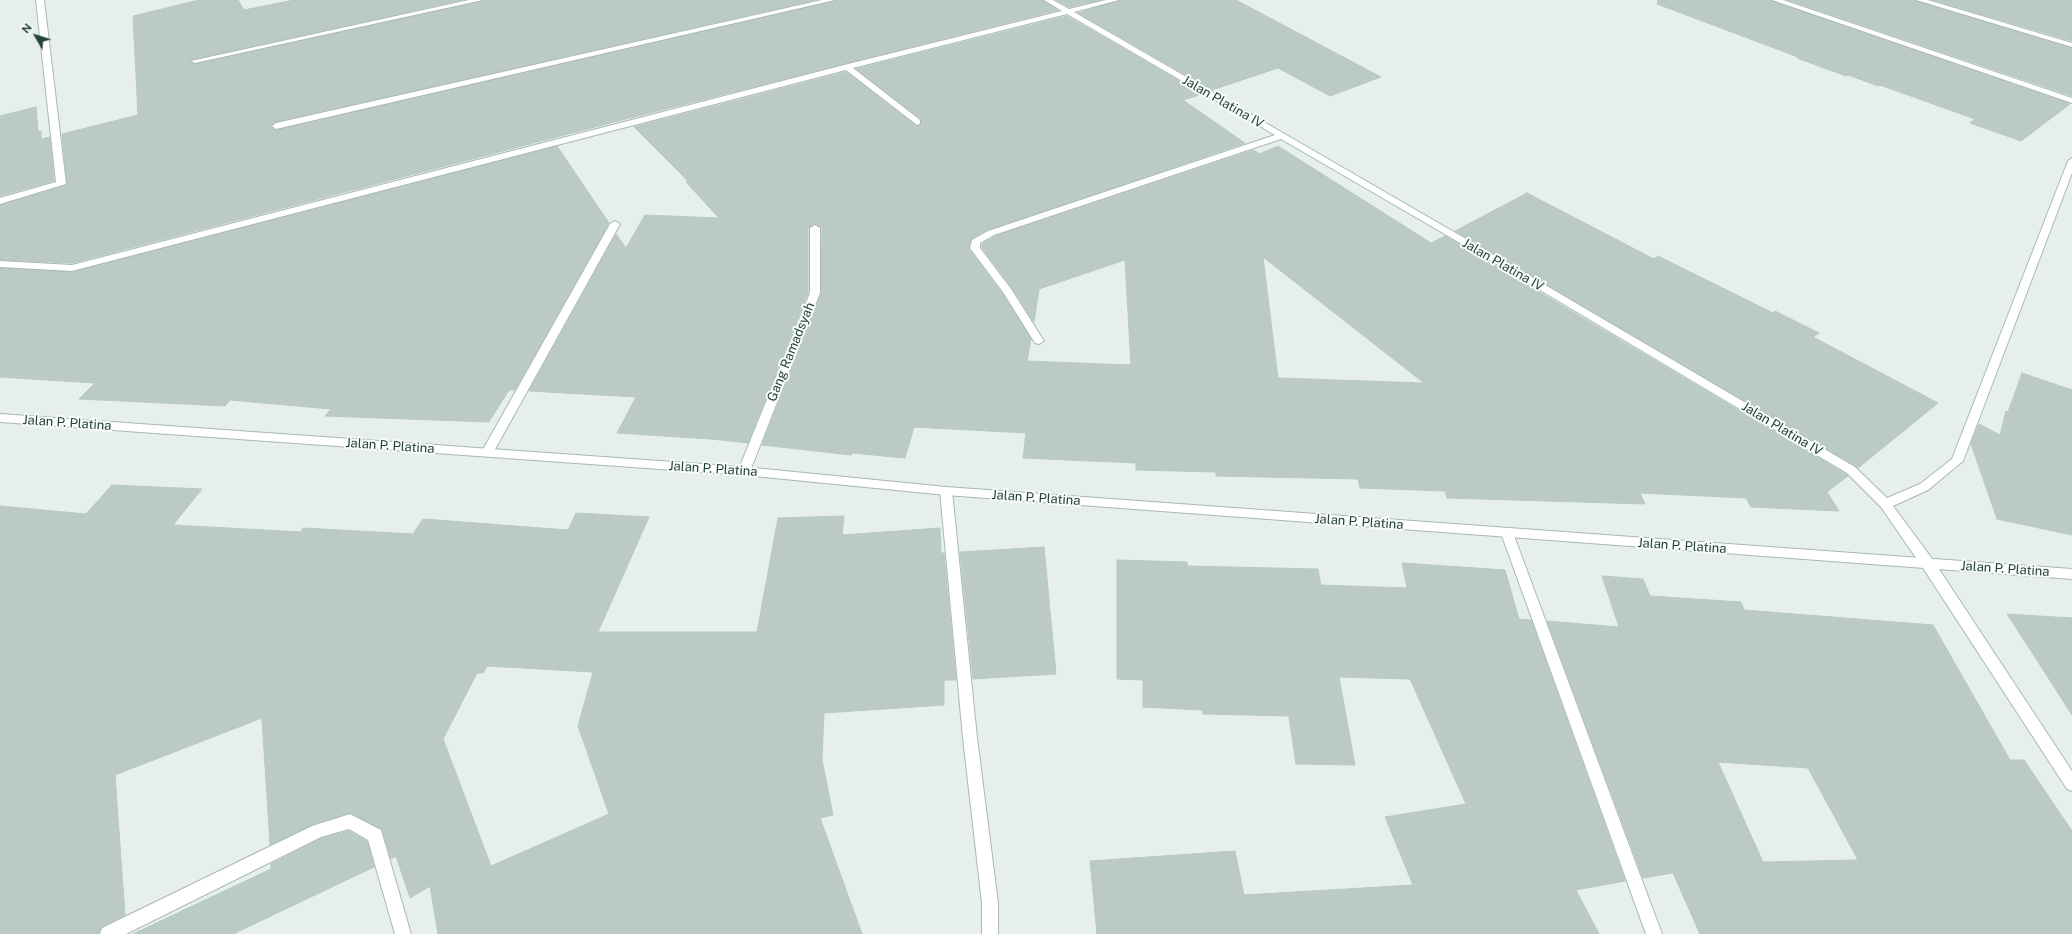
<!DOCTYPE html>
<style>
body{margin:0}
#map{position:relative;width:2072px;height:934px;overflow:hidden;background:#e6efeb;font-family:"Public Sans",sans-serif}
canvas{display:block}
.north{position:absolute;left:16px;top:16px;width:40px;height:40px;-webkit-text-stroke:3px #f7fbf9;paint-order:stroke;rotate:309deg;font-size:11px;font-weight:700;line-height:16px;text-align:center;color:#24423a}
.north::after{content:'';display:block;margin:auto;width:14px;height:18px;background:#24423a;clip-path:polygon(50% 0,100% 100%,50% 72%,0 100%)}
</style>
<div id="map">
<canvas width="2072" height="934"></canvas>
<div class="north">N</div>
</div>
<script>
const c = document.querySelector('canvas').getContext('2d');
c.lineJoin = 'round';
function fill(path, color) { c.fillStyle = color; c.fill(path, 'evenodd'); }
const poly = rows => new Path2D(rows.map(r => 'M' + r).join(''));
function stroke(path, color, width, dash) { c.strokeStyle = color; c.lineWidth = width; c.lineCap = dash ? 'butt' : 'round'; c.setLineDash(dash || []); c.stroke(path); }
function drawText(font, color, halo, rows, align = 'center') {
  c.font = font + ' "Public Sans",sans-serif'; c.lineWidth = 4; c.setLineDash([]); c.textBaseline = 'middle'; c.strokeStyle = halo; c.fillStyle = color; for (const [text, x, y, turn = 0] of rows) {
    c.save(); c.translate(x, y); c.rotate((+turn || 0) * Math.PI / 180); c.textAlign = isNaN(turn) ? turn : align; if (halo) c.strokeText(text, 0, 0); c.fillText(text, 0, 0); c.restore();
  }
}
const building = poly([
 [199,0,238,0,244,10,294,0,462,0,190,60,195,64,484,0,815,0,276,122,270,126,276,130,836,0,1043,0,1058,10,626,119,72,263,0,260,0,205,67,185,62,134,138,115,133,16,199,0],
 [1056,0,1100,0,1069,7,1056,0],
 [1120,0,1236,0,1381,77,1330,96,1278,68,1212,90,1078,13,1120,0],
 [1658,0,1771,0,2070,104,2021,141,1970,123,1975,119,1880,85,1878,86,1848,75,1846,76,1797,58,1798,57,1657,4,1658,0],
 [1788,0,1915,0,2072,48,2072,96,1788,0],
 [1933,0,2072,0,2072,41,1933,0],
 [1067,16,1202,94,1183,100,1245,143,988,230,971,239,969,249,1002,293,1031,339,1027,361,1131,365,1125,260,1039,289,1034,322,1012,288,982,248,982,244,995,236,1254,150,1259,154,1278,146,1431,243,1445,236,1846,474,1848,476,1827,492,1839,511,1751,507,1746,498,1640,493,1645,504,1447,498,1445,491,1360,488,1358,479,1216,476,1216,472,1136,470,1136,463,1023,458,1026,433,914,427,905,458,852,453,851,455,762,445,821,294,822,228,816,224,808,228,808,293,748,443,711,439,617,433,636,397,529,391,616,234,626,248,645,215,719,218,686,182,688,181,634,127,846,72,917,126,921,125,921,119,856,69,1067,16],
 [1263,257,1424,383,1278,378,1263,257],
 [36,107,38,132,41,131,41,139,50,137,54,181,0,196,0,116,36,107],
 [557,146,609,223,515,390,509,390,489,422,325,416,331,409,230,400,225,406,79,399,95,383,0,377,0,268,72,272,557,146],
 [1527,193,1654,259,1658,256,1773,313,1775,311,1819,333,1813,337,1938,403,1858,468,1455,231,1527,193],
 [2022,373,2072,390,2072,535,1997,519,1971,444,1979,424,2000,435,2006,411,2008,412,2022,373],
 [112,485,202,489,173,525,301,532,303,528,413,534,423,519,568,530,576,513,649,517,598,632,757,632,778,518,844,516,842,535,940,528,941,553,944,553,956,680,944,680,944,705,824,713,822,760,833,815,820,818,862,934,438,934,430,886,410,898,396,856,391,859,382,829,350,813,311,825,270,845,262,718,115,775,125,915,101,927,99,934,0,934,0,506,86,514,112,485],
 [487,666,593,672,578,726,609,814,491,866,443,739,477,673,483,673,487,666],
 [1044,547,1056,674,973,679,960,552,1044,547],
 [1117,560,1187,562,1187,566,1318,569,1321,585,1407,588,1402,563,1505,570,1519,619,1531,620,1625,881,1576,890,1599,934,1097,934,1090,861,1235,851,1244,895,1413,885,1385,817,1466,804,1410,679,1339,677,1355,765,1296,764,1289,716,1203,714,1202,710,1143,707,1143,680,1117,679,1117,560],
 [1602,576,1643,579,1650,596,1741,602,1744,610,1933,625,2010,760,2024,760,2072,831,2072,934,1700,934,1673,873,1643,878,1547,621,1619,627,1602,576],
 [1718,762,1808,768,1858,860,1763,862,1718,762],
 [2007,614,2072,618,2072,715,2033,654,2007,614],
 [349,831,367,841,374,867,233,934,133,934,271,869,271,864,322,838,349,831]
]);
const minor = poly([
 [36,0,44,0,66,184,0,204,0,198,56,182,36,0],
 [469,0,483,0,195,63,191,61,469,0],
 [822,0,835,0,276,129,272,126,276,123,822,0],
 [1044,0,1053,0,1069,9,1106,0,1119,0,1074,12,1511,265,1855,467,1887,498,1920,484,1952,459,2068,161,2072,158,2072,173,1963,461,1928,490,1893,506,1933,560,2072,771,2072,791,2067,789,1923,568,1881,507,1847,473,1505,269,1281,139,994,235,980,243,980,248,1011,289,1044,341,1039,344,1035,343,1003,292,970,248,972,240,988,231,1275,135,1067,14,853,68,920,120,920,124,917,125,846,70,72,271,0,267,0,261,72,265,844,65,1062,11,1044,0],
 [1772,0,1783,0,2072,98,2072,103,1772,0],
 [1916,0,1928,0,2072,43,2072,47,1916,0],
 [615,221,620,224,493,453,491,456,483,456,481,453,610,224,615,221],
 [815,225,820,228,820,293,750,471,744,475,738,471,810,293,810,228,815,225],
 [946,487,950,488,952,491,977,738,998,903,998,934,982,934,982,903,963,738,940,491,942,488,946,487],
 [1507,528,1511,530,1513,533,1662,934,1646,934,1501,533,1503,530,1507,528],
 [350,814,381,830,411,934,395,934,368,840,349,829,321,837,126,934,100,934,102,928,312,826,350,814]
]);
const tertiary = poly([
 [0,414,744,467,946,487,2072,569,2072,579,946,495,744,475,0,422,0,414]
]);
const streetNames = [
 ["Jalan Platina IV",1223,102,30],
 ["Jalan Platina IV",1503,265,30],
 ["Gang Ramadsyah",791,352,-68],
 ["Jalan P. Platina",67,423,4],
 ["Jalan Platina IV",1782,429,31],
 ["Jalan P. Platina",390,446,4],
 ["Jalan P. Platina",713,469,4],
 ["Jalan P. Platina",1036,498,4],
 ["Jalan P. Platina",1359,522,4],
 ["Jalan P. Platina",1682,546,4],
 ["Jalan P. Platina",2005,569,4]
];
fill(building, '#bbcac4');
stroke(building, '#b8c9c2', 1);
stroke(minor, '#a8b8b2', 2);
stroke(tertiary, '#a8b8b2', 2);
fill(minor, '#fff');
fill(tertiary, '#fff');
drawText('13px', '#24423a', '#f7fbf9', streetNames);
</script>
